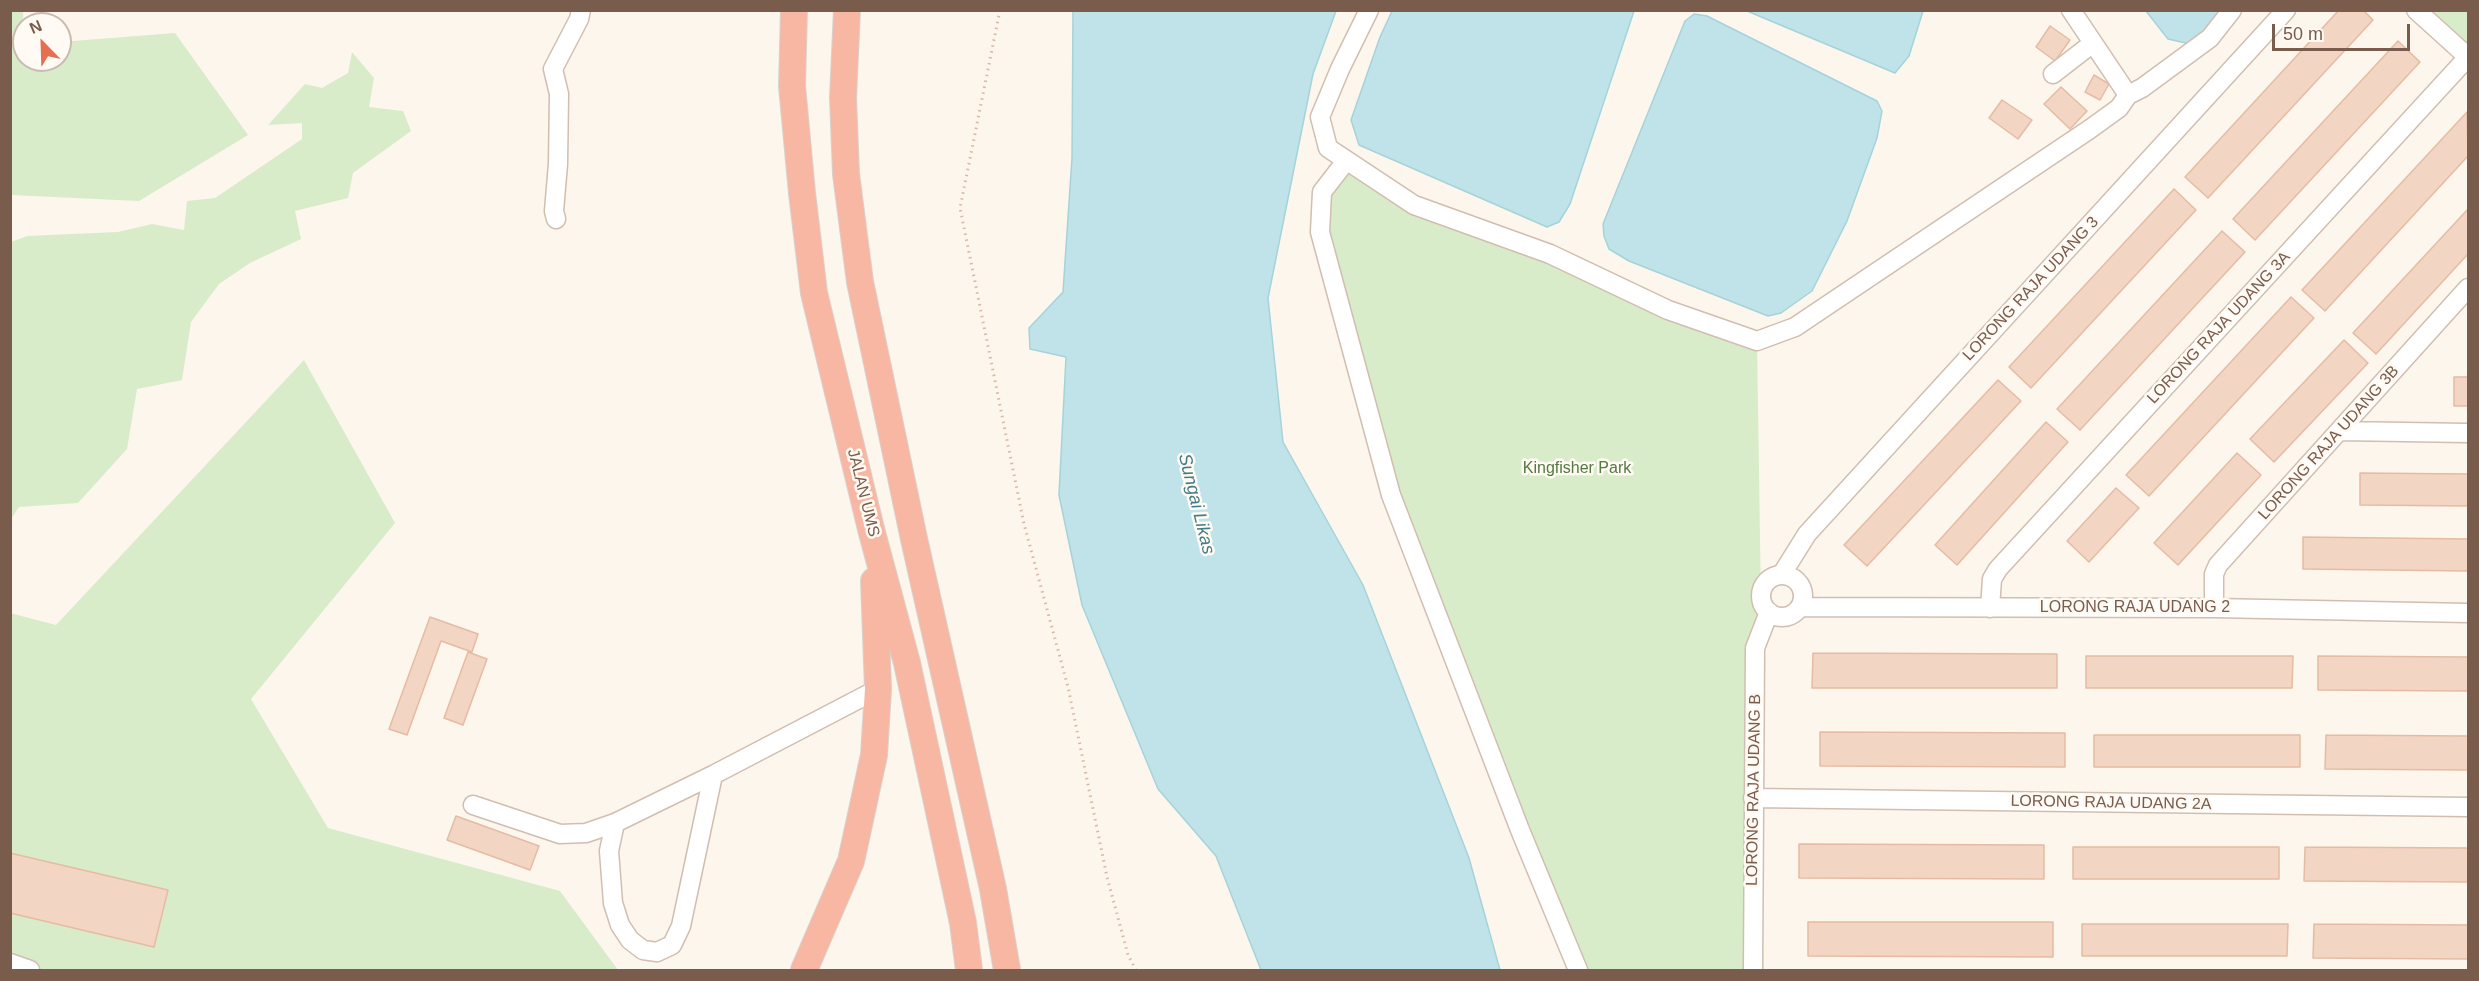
<!DOCTYPE html>
<style>
body{margin:0}
#map{position:relative;width:2479px;height:981px;overflow:hidden;background:#fdf6ec;font-family:Arial,sans-serif}
canvas{display:block}
.frame{position:absolute;inset:0;border:12px solid #7a5c4d;pointer-events:none}
.north{position:absolute;left:12px;top:12px;width:60px;height:60px;box-sizing:border-box;background:#fffaf3;border:2px solid #cabbb1;border-radius:50%;rotate:337deg;font-size:16px;font-weight:700;line-height:24px;text-align:center;color:#7a5c4d}
.north::after{content:'';display:block;margin:auto;width:21px;height:27px;background:#e76f51;clip-path:polygon(50% 0,100% 100%,50% 72%,0 100%)}
.scale{position:absolute;left:2272px;top:24px;width:138px;height:27px;box-sizing:border-box;border:3px solid #7a5c4d;border-top:0;padding-left:8px;font-size:18px;line-height:21px;white-space:nowrap;color:#7a5c4d;-webkit-text-stroke:4px #fffaf3;paint-order:stroke}
</style>
<div id="map">
<canvas width="2479" height="981"></canvas>
<div class="frame"></div>
<div class="north">N</div>
<div class="scale">50 m</div>
</div>
<script>
const c = document.querySelector('canvas').getContext('2d');
c.lineJoin = 'round';
function fill(path, color) { c.fillStyle = color; c.fill(path, 'evenodd'); }
const poly = rows => new Path2D(rows.map(r => 'M' + r).join(''));
function stroke(path, color, width, dash) { c.strokeStyle = color; c.lineWidth = width; c.lineCap = dash ? 'butt' : 'round'; c.setLineDash(dash || []); c.stroke(path); }
function drawText(font, color, halo, rows, align = 'center') {
  c.font = font + ' Arial,sans-serif'; c.lineWidth = 5; c.setLineDash([]); c.textBaseline = 'middle'; c.strokeStyle = halo; c.fillStyle = color; for (const [text, x, y, turn = 0] of rows) {
    c.save(); c.translate(x, y); c.rotate((+turn || 0) * Math.PI / 180); c.textAlign = isNaN(turn) ? turn : align; if (halo) c.strokeText(text, 0, 0); c.fillText(text, 0, 0); c.restore();
  }
}
const green = poly([
 [11,10,23,11,24,60,60,60,60,42,175,33,248,135,139,201,11,195],
 [2416,11,2468,11,2468,57],
 [352,52,374,78,369,107,403,111,411,131,353,173,348,198,295,211,301,239,250,263,219,284,191,322,182,380,137,389,127,449,78,503,19,507,11,519,11,242,27,236,118,232,152,224,184,230,187,201,215,198,302,139,302,123,268,125,305,84,322,88,348,73],
 [1346,161,1414,205,1757,341,1761,602,1769,612,1755,648,1753,970,1578,970,1391,495,1330,267,1322,192],
 [304,360,395,523,251,699,328,828,560,891,618,970,11,970,10,613,56,625]
]);
const water = poly([
 [1073,11,1336,11,1313,74,1268,298,1283,442,1363,585,1469,858,1500,970,1261,970,1216,856,1158,789,1082,605,1059,495,1066,357,1030,349,1029,328,1063,292,1072,158,1073,11],
 [1392,11,1634,11,1570,204,1559,222,1547,227,1359,145,1351,120,1380,37,1392,11],
 [1747,11,1923,11,1909,56,1895,73,1747,11],
 [2146,11,2226,11,2204,37,2190,44,2168,39,2146,11],
 [1694,14,1707,16,1877,101,1882,111,1877,138,1847,221,1812,291,1781,313,1768,316,1629,261,1609,249,1604,236,1603,224,1685,21,1694,14]
]);
const building = poly([
 [2339,10,2363,10,2373,20,2208,198,2185,177,2339,10],
 [2050,26,2070,40,2055,61,2036,47,2050,26],
 [2398,41,2420,62,2255,240,2233,219,2398,41],
 [2094,75,2109,84,2100,100,2085,92,2094,75],
 [2061,87,2087,111,2070,129,2044,104,2061,87],
 [2002,100,2032,120,2018,139,1989,118,2002,100],
 [2467,112,2468,156,2325,311,2302,290,2467,112],
 [2174,189,2196,210,2031,388,2009,367,2174,189],
 [2468,209,2468,254,2376,354,2353,333,2468,209],
 [2222,231,2245,252,2080,430,2057,409,2222,231],
 [2291,297,2314,318,2149,496,2126,475,2291,297],
 [2344,340,2368,363,2274,462,2250,439,2344,340],
 [2454,377,2468,377,2468,406,2454,406,2454,377],
 [1998,380,2021,401,1867,566,1844,545,1998,380],
 [2046,422,2068,442,1957,565,1935,545,2046,422],
 [2237,453,2261,475,2178,565,2154,543,2237,453],
 [2360,473,2468,474,2468,506,2360,505,2360,473],
 [2116,488,2139,508,2089,562,2067,541,2116,488],
 [2303,537,2468,539,2468,571,2303,569,2303,537],
 [430,617,478,634,472,652,441,641,407,735,389,729,430,617],
 [468,652,487,659,463,725,444,718,468,652],
 [1813,653,2057,654,2057,688,1812,688,1813,653],
 [2086,656,2293,656,2292,688,2086,688,2086,656],
 [2318,656,2468,657,2468,691,2318,690,2318,656],
 [1820,732,2065,733,2065,767,1820,766,1820,732],
 [2094,735,2300,735,2300,767,2094,767,2094,735],
 [2326,735,2468,736,2468,770,2325,769,2326,735],
 [456,816,539,846,530,870,447,840,456,816],
 [1799,844,2044,845,2044,879,1799,878,1799,844],
 [2073,847,2279,847,2279,879,2073,879,2073,847],
 [2305,847,2468,848,2468,882,2304,881,2305,847],
 [10,853,168,890,154,947,10,913,10,853],
 [1808,922,2053,922,2053,957,1808,956,1808,922],
 [2082,924,2288,924,2287,956,2082,956,2082,924],
 [2314,924,2468,925,2468,959,2313,958,2314,924]
]);
const path = poly([
 [1000,10,960,208,1024,524,1068,687,1107,877,1128,955,1136,970]
]);
const minor = poly([
 [1369,10,1340,69,1320,117,1328,148,1414,205,1550,254,1668,310,1757,341,1795,327,2090,129,2119,108,2128,95],
 [2071,10,2128,95,2142,88,2210,38,2232,10],
 [2416,10,2468,57],
 [2053,74,2093,43],
 [1346,161,1322,192,1320,232,1391,495,1520,830,1578,970],
 [556,219,554,211,558,164,559,94,553,69,579,19,581,10],
 [2341,431,2468,433],
 [1782,574,1807,534,2286,10],
 '1761 596a21 21 0 1 1 42 0a21 21 0 1 1-42 0Z',
 [1801,607,2214,608,2468,613],
 [1990,608,1992,579,1998,569,2468,57],
 [2214,608,2214,574,2218,565,2468,288],
 [1753,798,2468,807],
 [473,805,560,834,586,833,615,823,713,775,878,689],
 [615,823,609,851,613,903,620,925,630,940,643,950,657,952,672,945,681,926,713,775],
 [10,963,30,970],
 [1753,970,1755,648,1769,612]
]);
const highway = poly([
 [794,10,792,86,802,193,814,293,871,529,907,663,963,923,969,970],
 [847,10,843,98,846,174,860,282,914,539,993,889,1007,970],
 [804,970,851,861,874,755,878,689,874,581]
]);
const streetNames = [
 ["LORONG RAJA UDANG 3",2031,289,-47],
 ["LORONG RAJA UDANG 3A",2219,328,-47],
 ["LORONG RAJA UDANG 3B",2329,443,-48],
 ["JALAN UMS",863,493,76],
 ["LORONG RAJA UDANG 2",2135,608],
 ["LORONG RAJA UDANG B",1754,790,-89],
 ["LORONG RAJA UDANG 2A",2111,803,1]
];
const parkNames = [
 ["Kingfisher Park",1577,469]
];
const waterNames = [
 ["Sungai Likas",1196,504,76]
];
fill(green, '#d8ecc9');
fill(water, '#bfe3e8');
stroke(water, '#a5d3da', 1.5);
fill(building, '#f3d5c3');
stroke(building, '#e6bba3', 1.5);
stroke(minor, '#d1beb0', 21);
stroke(highway, '#dad1cd', 28);
stroke(path, '#d9b8a5', 3, [1.5, 4.5]);
stroke(minor, '#fff', 18);
stroke(highway, '#f7b7a3', 26);
drawText('16px', '#7a5c4d', '#fffaf3', streetNames);
drawText('16px', '#537a41', '#fffaf3', parkNames);
drawText('italic 18px', '#437c86', '#fffaf3', waterNames);
</script>
